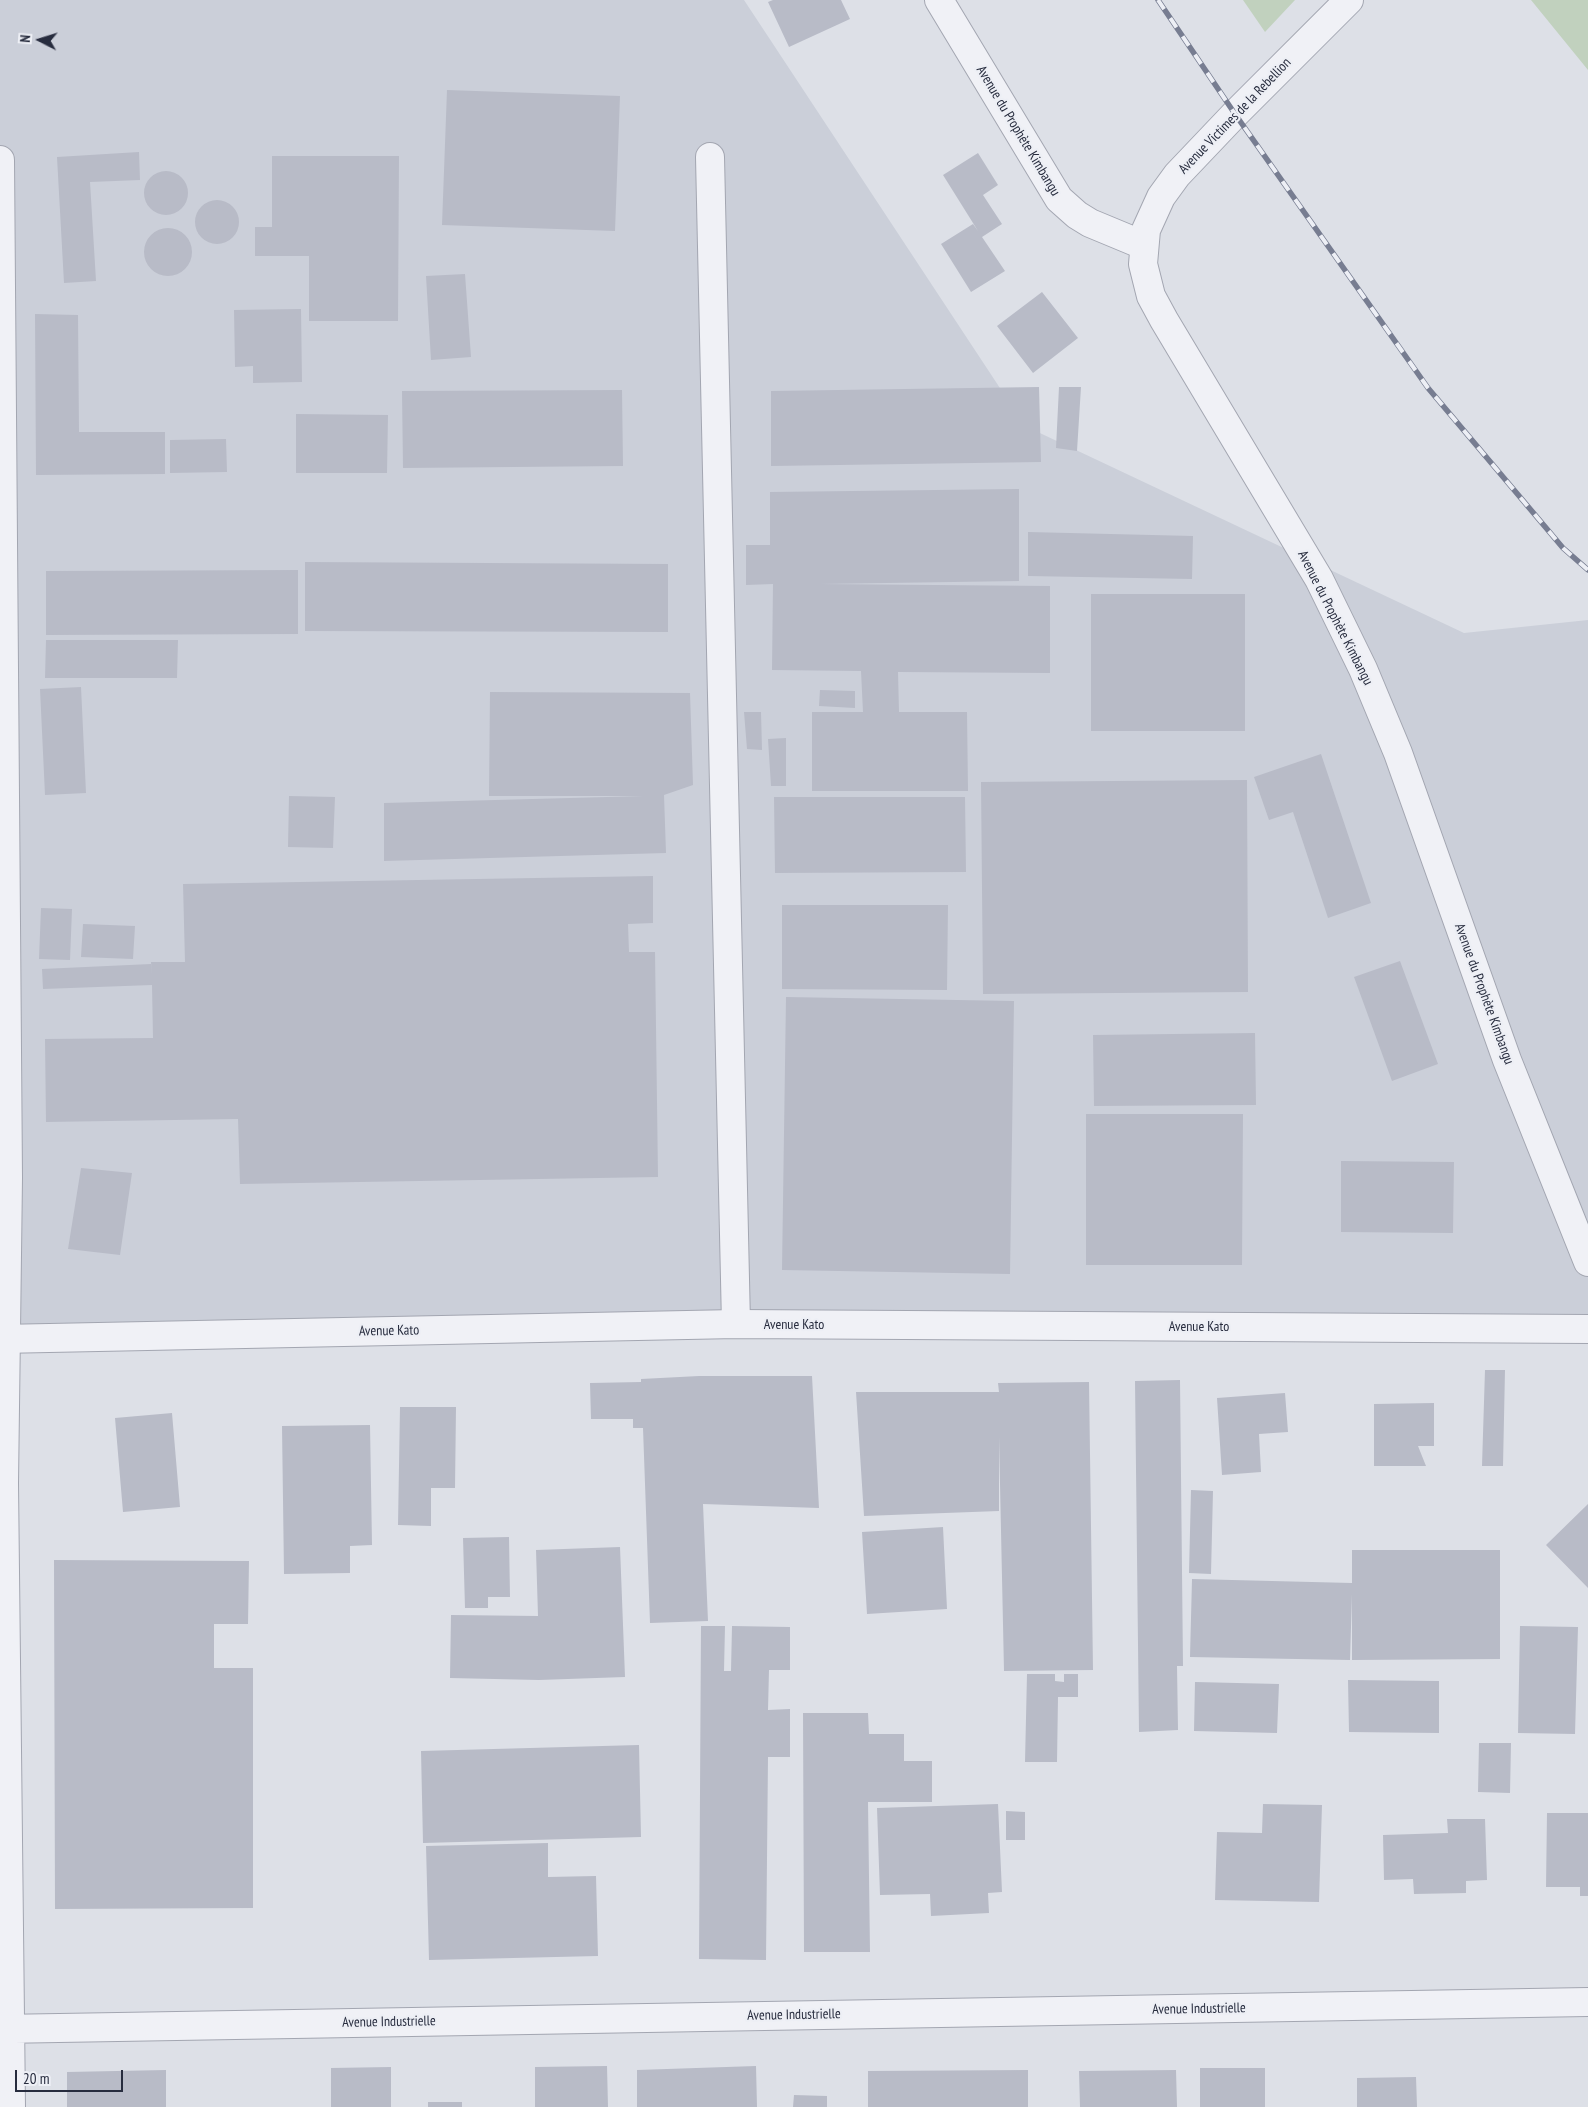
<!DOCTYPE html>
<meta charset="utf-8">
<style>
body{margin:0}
#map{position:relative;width:1588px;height:2107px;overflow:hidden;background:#dde0e7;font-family:"PT Sans Narrow",sans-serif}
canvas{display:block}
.north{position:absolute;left:15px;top:15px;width:50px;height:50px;-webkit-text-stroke:4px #edeff5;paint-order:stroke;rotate:275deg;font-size:14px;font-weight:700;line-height:20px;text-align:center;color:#272c3e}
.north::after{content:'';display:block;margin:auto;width:18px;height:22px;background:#272c3e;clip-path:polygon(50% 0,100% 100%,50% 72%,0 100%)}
.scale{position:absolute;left:15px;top:2070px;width:108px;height:22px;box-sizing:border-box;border:2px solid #272c3e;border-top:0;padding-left:6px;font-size:15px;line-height:18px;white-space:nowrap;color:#272c3e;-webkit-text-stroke:4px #edeff5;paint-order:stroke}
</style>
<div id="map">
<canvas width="1588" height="2107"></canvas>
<div class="north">N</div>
<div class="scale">20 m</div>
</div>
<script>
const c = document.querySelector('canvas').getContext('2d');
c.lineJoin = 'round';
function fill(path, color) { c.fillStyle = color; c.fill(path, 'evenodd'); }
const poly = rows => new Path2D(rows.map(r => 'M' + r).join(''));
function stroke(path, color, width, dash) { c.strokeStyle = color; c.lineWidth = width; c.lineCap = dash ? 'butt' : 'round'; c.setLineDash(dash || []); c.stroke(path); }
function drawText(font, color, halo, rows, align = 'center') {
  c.font = font + ' "PT Sans Narrow",sans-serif'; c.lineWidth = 4.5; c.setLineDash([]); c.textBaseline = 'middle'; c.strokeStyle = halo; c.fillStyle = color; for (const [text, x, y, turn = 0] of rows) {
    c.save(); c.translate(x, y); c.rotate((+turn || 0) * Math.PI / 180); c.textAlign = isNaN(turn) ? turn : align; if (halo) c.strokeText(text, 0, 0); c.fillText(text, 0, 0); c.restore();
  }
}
const built = poly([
 [0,0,744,0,1025,426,1464,633,1588,620,1588,1326,0,1326]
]);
const green = poly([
 [1243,0,1295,0,1265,32],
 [1531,0,1588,0,1588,70]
]);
const building = poly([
 [773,0,841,0,850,19,789,47,768,2],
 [447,90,620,96,615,231,442,225],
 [139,152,140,180,90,182,96,281,64,283,57,157],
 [978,153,998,185,983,195,1002,224,982,237,1005,271,971,292,941,244,973,224,978,231,943,175],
 [272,156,399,156,398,321,309,321,309,256,255,256,255,227,272,227],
 '144 193a22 22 0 1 1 44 0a22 22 0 1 1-44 0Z',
 '195 222a22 22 0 1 1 44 0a22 22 0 1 1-44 0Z',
 '144 252a24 24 0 1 1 48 0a24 24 0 1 1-48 0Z',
 [465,274,471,357,431,360,426,276],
 [1042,292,1078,338,1033,373,997,326],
 [301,309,302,382,253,383,253,366,235,367,234,310],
 [35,314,78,315,79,432,165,432,165,474,36,475],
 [1039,387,1041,462,771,466,771,391],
 [1059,387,1081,387,1077,451,1056,448],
 [622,390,623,466,403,468,402,391],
 [296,414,388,415,387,473,296,473],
 [226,439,227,472,170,473,170,440],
 [1019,489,1019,581,820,584,1050,586,1050,673,898,672,899,712,967,712,968,791,812,791,812,712,863,712,861,671,772,670,773,584,746,585,746,545,770,545,770,492],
 [1028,532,1193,536,1192,579,1028,576],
 [305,562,668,564,668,632,305,631],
 [298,570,298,634,46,635,46,571],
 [1091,594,1245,594,1245,731,1091,731],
 [46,640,178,640,177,678,45,678],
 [81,687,86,793,45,795,40,689],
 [820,690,855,691,855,708,819,706],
 [490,692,690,693,693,785,664,795,666,853,384,861,384,803,644,796,489,796],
 [744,712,761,712,762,750,747,749],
 [786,738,786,786,771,786,768,739],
 [1321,754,1371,903,1328,918,1293,812,1269,820,1254,777],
 [1247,780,1248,992,983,994,981,782],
 [289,796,335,797,333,848,288,847],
 [774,797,965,797,966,872,775,873],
 [653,876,653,923,628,924,629,952,655,952,658,1177,240,1184,238,1119,46,1122,45,1039,153,1038,152,985,43,989,42,969,151,964,152,976,151,962,185,962,183,884],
 [782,905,948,905,947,990,782,989],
 [41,908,72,909,70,960,39,959],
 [83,924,135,926,133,959,81,957],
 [1400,961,1438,1064,1392,1081,1354,977],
 [786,997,1014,1001,1010,1274,782,1270],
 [1255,1033,1256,1105,1094,1106,1093,1035],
 [1086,1114,1243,1114,1242,1265,1086,1265],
 [1341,1161,1454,1162,1453,1233,1341,1232],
 [81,1168,132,1173,120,1255,68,1249],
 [1485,1370,1505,1370,1503,1466,1482,1466],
 [699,1376,812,1376,819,1508,703,1504,708,1621,650,1623,643,1428,633,1428,633,1419,591,1419,590,1383,641,1382,641,1379],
 [1180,1380,1183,1666,1177,1666,1178,1730,1139,1732,1135,1381],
 [1089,1382,1093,1670,1004,1671,999,1437,999,1511,864,1516,856,1392,999,1392,998,1383],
 [1285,1393,1288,1432,1259,1434,1261,1472,1222,1475,1217,1398],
 [1434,1403,1434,1446,1418,1446,1426,1466,1374,1466,1374,1404],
 [400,1407,456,1407,455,1488,431,1488,431,1526,398,1525],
 [172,1413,180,1507,123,1512,115,1418],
 [370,1425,372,1545,350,1546,350,1573,284,1574,282,1426],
 [1191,1490,1213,1491,1211,1574,1189,1573],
 [1588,1504,1588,1588,1546,1545],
 [943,1527,947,1609,867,1614,862,1532],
 [509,1537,510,1597,488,1597,488,1608,465,1608,463,1538],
 [620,1547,625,1677,539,1680,450,1678,451,1615,538,1616,536,1550],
 [1352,1550,1500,1550,1500,1659,1352,1660,1352,1594,1350,1660,1190,1657,1192,1579,1352,1583],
 [54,1560,249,1561,248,1624,214,1624,214,1668,253,1668,253,1908,55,1909],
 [701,1626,725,1626,724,1671,731,1671,732,1626,790,1627,790,1670,769,1670,768,1710,790,1709,790,1757,768,1757,766,1960,699,1959],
 [1520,1626,1578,1627,1575,1734,1518,1733],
 [1027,1674,1055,1674,1055,1681,1064,1682,1064,1674,1078,1674,1078,1697,1058,1697,1057,1762,1025,1762],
 [1348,1680,1439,1681,1439,1733,1349,1732],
 [1195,1682,1279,1684,1277,1733,1194,1731],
 [803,1713,868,1713,869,1734,904,1734,904,1761,932,1761,932,1802,868,1802,870,1952,804,1952],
 [1479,1743,1511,1743,1510,1793,1478,1792],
 [639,1745,641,1837,423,1843,421,1751],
 [998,1804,1002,1892,988,1893,989,1913,931,1916,930,1894,880,1895,877,1808],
 [1263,1804,1322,1805,1319,1902,1215,1900,1217,1832,1262,1833],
 [1006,1811,1025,1812,1025,1840,1006,1840],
 [1547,1813,1588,1813,1588,1896,1580,1896,1580,1887,1546,1887],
 [1447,1819,1485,1819,1487,1880,1466,1881,1466,1893,1414,1894,1413,1879,1384,1880,1383,1835,1448,1833],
 [548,1843,548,1877,596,1876,598,1956,429,1960,426,1846],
 [607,2066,608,2107,535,2107,535,2067],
 [756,2066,757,2107,637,2107,637,2070],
 [391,2067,391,2107,331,2107,331,2068],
 [1200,2068,1265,2068,1265,2107,1200,2107],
 [166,2070,166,2107,67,2107,67,2072],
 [1028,2070,1028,2107,868,2107,868,2071],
 [1176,2070,1177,2107,1080,2107,1079,2071],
 [1416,2077,1417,2107,1357,2107,1357,2078],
 [794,2095,827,2096,827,2107,793,2107],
 [428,2102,462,2102,462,2107,428,2107]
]);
const minor = poly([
 [939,0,1059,199,1077,215,1090,223,1143,245],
 [710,157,736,1324],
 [0,160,8,1178,4,1483,11,2107],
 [0,2029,1588,2002]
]);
const tertiary = poly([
 [1349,0,1235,114,1177,175,1161,197,1146,230,1143,264,1151,296,1164,320,1319,579,1363,669,1398,753,1507,1060,1588,1262],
 [0,1339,736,1324,1588,1329]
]);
const rail = poly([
 [1158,0,1235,114,1428,388,1563,548,1588,570]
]);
const streetNames = [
 ["Avenue Victimes de la Rebellion",1235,116,-46],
 ["Avenue du Prophète Kimbangu",1018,131,59],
 ["Avenue du Prophète Kimbangu",1335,618,63],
 ["Avenue du Prophète Kimbangu",1484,994,70],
 ["Avenue Kato",794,1325],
 ["Avenue Kato",1199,1327],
 ["Avenue Kato",389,1331,-1],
 ["Avenue Industrielle",1199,2009,-1],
 ["Avenue Industrielle",794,2015,-1],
 ["Avenue Industrielle",389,2022,-1]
];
fill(built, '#cbcfd9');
fill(green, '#c1d1be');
fill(building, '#b8bbc7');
stroke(minor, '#a3a6b1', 30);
stroke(tertiary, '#a3a6b1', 30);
stroke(minor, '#f0f1f6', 28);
stroke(tertiary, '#f0f1f6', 28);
stroke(rail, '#777d91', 5.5);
stroke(rail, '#edeff5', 4, [11]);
drawText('14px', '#272c3e', '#edeff5', streetNames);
</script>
